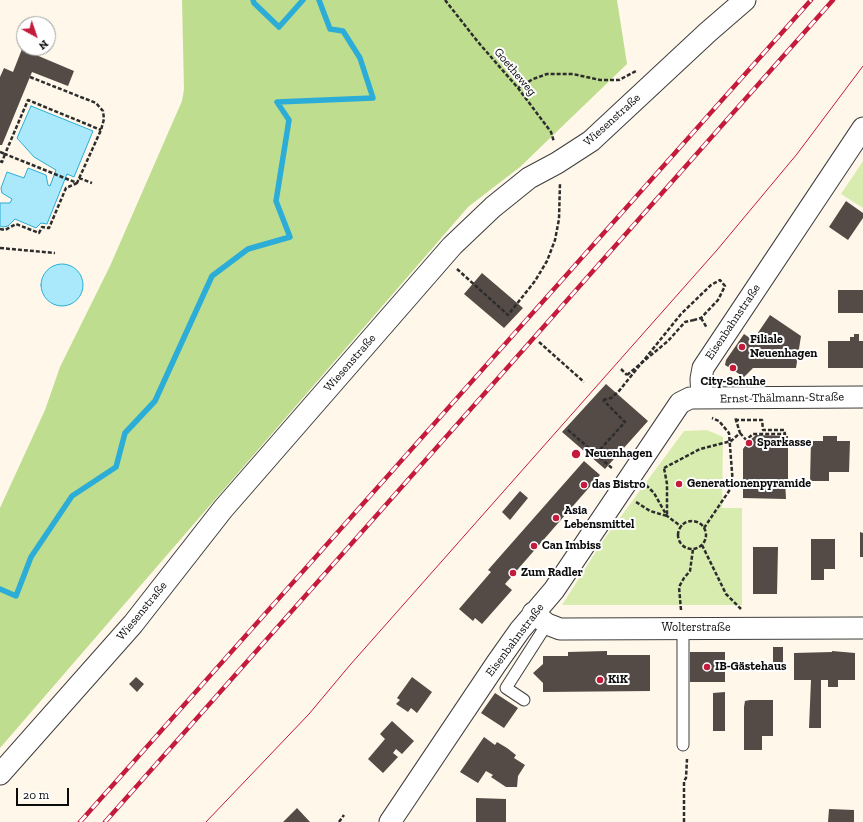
<!DOCTYPE html>
<meta charset="utf-8">
<style>
body{margin:0}
#map{position:relative;width:863px;height:822px;overflow:hidden;background:#fff7e9;font-family:"Zilla Slab",serif}
canvas{display:block}
.north{position:absolute;left:16px;top:16px;width:40px;height:40px;box-sizing:border-box;background:#fff;border:1px solid #9d9d9d;border-radius:50%;rotate:140deg;font-size:11px;font-weight:700;line-height:16px;text-align:center;color:#0b0b0b}
.north::after{content:'';display:block;margin:auto;width:14px;height:18px;background:#c41a3c;clip-path:polygon(50% 0,100% 100%,50% 72%,0 100%)}
.scale{position:absolute;left:16px;top:788px;width:53px;height:18px;box-sizing:border-box;border:2px solid #0b0b0b;border-top:0;padding-left:5px;font-size:12px;line-height:14px;white-space:nowrap;color:#0b0b0b;-webkit-text-stroke:3px #fff;paint-order:stroke}
</style>
<div id="map">
<canvas width="863" height="822"></canvas>
<div class="north">N</div>
<div class="scale">20 m</div>
</div>
<script>
const c = document.querySelector('canvas').getContext('2d');
c.lineJoin = 'round';
function fill(path, color) { c.fillStyle = color; c.fill(path, 'evenodd'); }
const poly = rows => new Path2D(rows.map(r => 'M' + r).join(''));
function stroke(path, color, width, dash) { c.strokeStyle = color; c.lineWidth = width; c.lineCap = dash ? 'butt' : 'round'; c.setLineDash(dash || []); c.stroke(path); }
function drawText(font, color, halo, rows, align = 'center') {
  c.font = font + ' "Zilla Slab",serif'; c.lineWidth = 4; c.setLineDash([]); c.textBaseline = 'middle'; c.strokeStyle = halo; c.fillStyle = color; for (const [text, x, y, turn = 0] of rows) {
    c.save(); c.translate(x, y); c.rotate((+turn || 0) * Math.PI / 180); c.textAlign = isNaN(turn) ? turn : align; if (halo) c.strokeText(text, 0, 0); c.fillText(text, 0, 0); c.restore();
  }
}
const green = poly([
 [863,161,863,208,841,194],
 [707,430,723,437,722,508,742,508,742,605,562,605,602,542,684,431]
]);
const forest = poly([
 [182,0,617,0,627,64,520,167,468,207,0,748,0,508,45,410,60,367,110,266,182,101,184,89]
]);
const water = poly([
 [31,106,93,131,74,177,67,174,47,224,41,223,36,228,15,219,8,226,3,227,0,226,0,203,10,203,12,199,2,193,1,188,7,172,24,178,28,168,46,175,48,185,50,186,56,170,34,157,17,138,31,106],
 '41 285a21 21 0 1 1 42 0a21 21 0 1 1-42 0Z'
]);
const stream = poly([
 [253,0,254,3,279,27,303,0],
 [0,589,16,596,31,557,72,496,116,467,125,433,155,401,212,276,248,249,290,237,276,201,289,120,277,102,373,98,360,58,343,31,330,29,319,0]
]);
const building = poly([
 [22,49,74,71,68,86,32,72,2,145,0,145,0,77,4,68,13,72],
 [846,201,863,213,863,218,848,240,829,227],
 [482,273,523,308,504,328,464,294],
 [838,290,863,290,863,313,838,313],
 [770,315,801,336,796,368,753,368,744,377,725,365,726,360,744,334,753,340],
 [854,334,859,334,859,341,863,341,863,368,828,368,828,341,850,341,850,337,854,337],
 [606,384,648,421,605,469,562,432],
 [756,435,788,436,788,479,785,479,786,499,743,498,743,449,748,442],
 [823,436,837,436,837,441,850,441,849,472,829,472,829,481,810,481,811,441,823,441],
 [584,461,600,475,505,584,512,590,482,624,475,618,473,621,459,609,491,572,488,570],
 [520,491,528,498,510,520,502,512],
 [860,532,863,533,863,557,860,557],
 [811,539,835,539,835,569,824,569,824,580,811,580],
 [753,547,778,547,777,594,753,594],
 [773,647,783,647,783,664,773,664],
 [607,651,607,655,650,655,650,691,543,692,543,683,533,673,543,664,543,656,568,656,568,652],
 [832,651,855,653,855,680,838,680,838,687,828,687,828,680,821,680,821,728,809,728,811,680,794,680,794,653,832,652],
 [690,652,725,652,725,682,690,682],
 [136,677,144,684,137,692,129,684],
 [412,677,432,692,417,713,411,708,408,712,396,704,400,700,397,698],
 [725,692,725,731,713,731,713,693],
 [495,693,518,708,504,728,481,713],
 [750,700,773,700,773,736,762,736,762,750,744,750,744,707,745,701],
 [392,721,414,741,402,754,396,749,393,753,398,757,383,773,368,759,385,739,380,734],
 [484,737,495,745,497,742,507,748,516,755,514,758,525,765,518,776,517,787,506,787,491,777,493,775,486,771,478,783,460,772],
 [476,798,506,799,506,822,476,822],
 [297,808,310,822,283,822],
 [829,809,854,810,854,822,828,822]
]);
const path = poly([
 [445,0,478,42,518,88,551,132,554,142],
 [30,77,96,103,103,111,104,119,101,130,77,183,5,154,28,100,101,130],
 [518,88,533,79,547,74,573,74,600,80,619,80,636,71],
 [0,152,5,154,2,162,0,161],
 [79,178,92,183],
 [0,229,5,230,16,224,39,233,42,227,49,228,66,188,77,183],
 [0,248,55,253],
 [457,269,508,315,535,281,547,261,555,240,559,219,560,183],
 [701,318,707,328],
 [539,342,584,382],
 [621,369,627,375],
 [603,400,611,398,619,391,681,314,711,285,720,280,725,286,718,300,701,318,694,320],
 [735,420,762,420,763,430,784,430,785,434,753,434,746,440],
 [568,430,613,469],
 [740,433,748,442],
 [596,454,625,422,603,400],
 [664,468,700,449,731,441,740,433,735,417],
 [646,485,654,493,667,516,682,527],
 [636,502,650,511,667,516,667,484,664,468],
 '678 535a14 14 0 1 1 28 0a14 14 0 1 1-28 0Z',
 [704,528,733,485,729,433,719,421,712,418],
 [702,545,726,594,741,609],
 [681,610,679,587,684,578,690,571,693,549],
 [339,822,344,815],
 [684,822,684,781,686,778,687,759]
]);
const service = poly([
 [683,629,683,745],
 [524,700,506,688,547,624]
]);
const minor = poly([
 [702,398,701,379,703,368,863,128],
 [533,613,547,624,560,629,863,628],
 [0,774,133,624,223,509,452,246,493,207,529,178,557,163,591,141,708,32,745,0],
 [390,822,496,664,520,630,554,590,680,403,690,398,863,397]
]);
const tram = poly([
 [206,822,309,714,350,665,717,250,797,154,863,66]
]);
const rail = poly([
 [80,822,811,0],
 [105,822,833,0]
]);
const pathBridge = poly([
 [627,375,668,341,685,322,694,320]
]);
const markers = [
 [742,347,4,"#c41a3c"],
 [733,368,4,"#c41a3c"],
 [749,443,4,"#c41a3c"],
 [576,454,5,"#c41a3c"],
 [679,484,4,"#c41a3c"],
 [584,485,4,"#c41a3c"],
 [556,518,4,"#c41a3c"],
 [534,546,4,"#c41a3c"],
 [513,573,4,"#c41a3c"],
 [707,667,4,"#c41a3c"],
 [600,680,4,"#c41a3c"]
];
const streetNames = [
 ["Goetheweg",515,72,50],
 ["Wiesenstraße",612,120,-42],
 ["Eisenbahnstraße",733,322,-56],
 ["Wiesenstraße",350,363,-49],
 ["Ernst-Thälmann-Straße",782,398,-1],
 ["Wiesenstraße",142,611,-51],
 ["Wolterstraße",696,628],
 ["Eisenbahnstraße",515,640,-53]
];
const poiNames = [
 ["Filiale",750,340],
 ["Neuenhagen",750,354],
 ["City-Schuhe",733,382,"center"],
 ["Sparkasse",757,443],
 ["Neuenhagen",585,454],
 ["Generationenpyramide",687,484],
 ["das Bistro",592,485],
 ["Asia",564,511],
 ["Lebensmittel",564,525],
 ["Can Imbiss",542,546],
 ["Zum Radler",521,573],
 ["IB-Gästehaus",715,667],
 ["KiK",608,680]
];
fill(green, '#d8ecb0');
fill(forest, '#bedd8e');
fill(water, '#a9e9fb');
stroke(water, '#2badd7', 1);
stroke(stream, '#2badd7', 5.5);
fill(building, '#544a46');
stroke(service, '#3e3e3e', 13);
stroke(minor, '#3e3e3e', 23);
stroke(path, '#2d2d2d', 2.5, [4, 2]);
stroke(service, '#fff', 11);
stroke(minor, '#fff', 21);
stroke(tram, '#c41a3c', 1);
stroke(rail, '#c41a3c', 4.5);
stroke(rail, '#fff', 3, [9]);
stroke(pathBridge, '#2d2d2d', 2.5, [4, 2]);
for (const [x, y, r, color] of markers) { const dot = new Path2D(); dot.arc(x, y, r, 0, 2 * Math.PI); c.fillStyle = color; c.fill(dot); stroke(dot, '#fff', 1.5); }
drawText('12px', '#0b0b0b', '#fff', streetNames);
drawText('bold 12px', '#0b0b0b', '#fff', poiNames, 'left');
</script>
